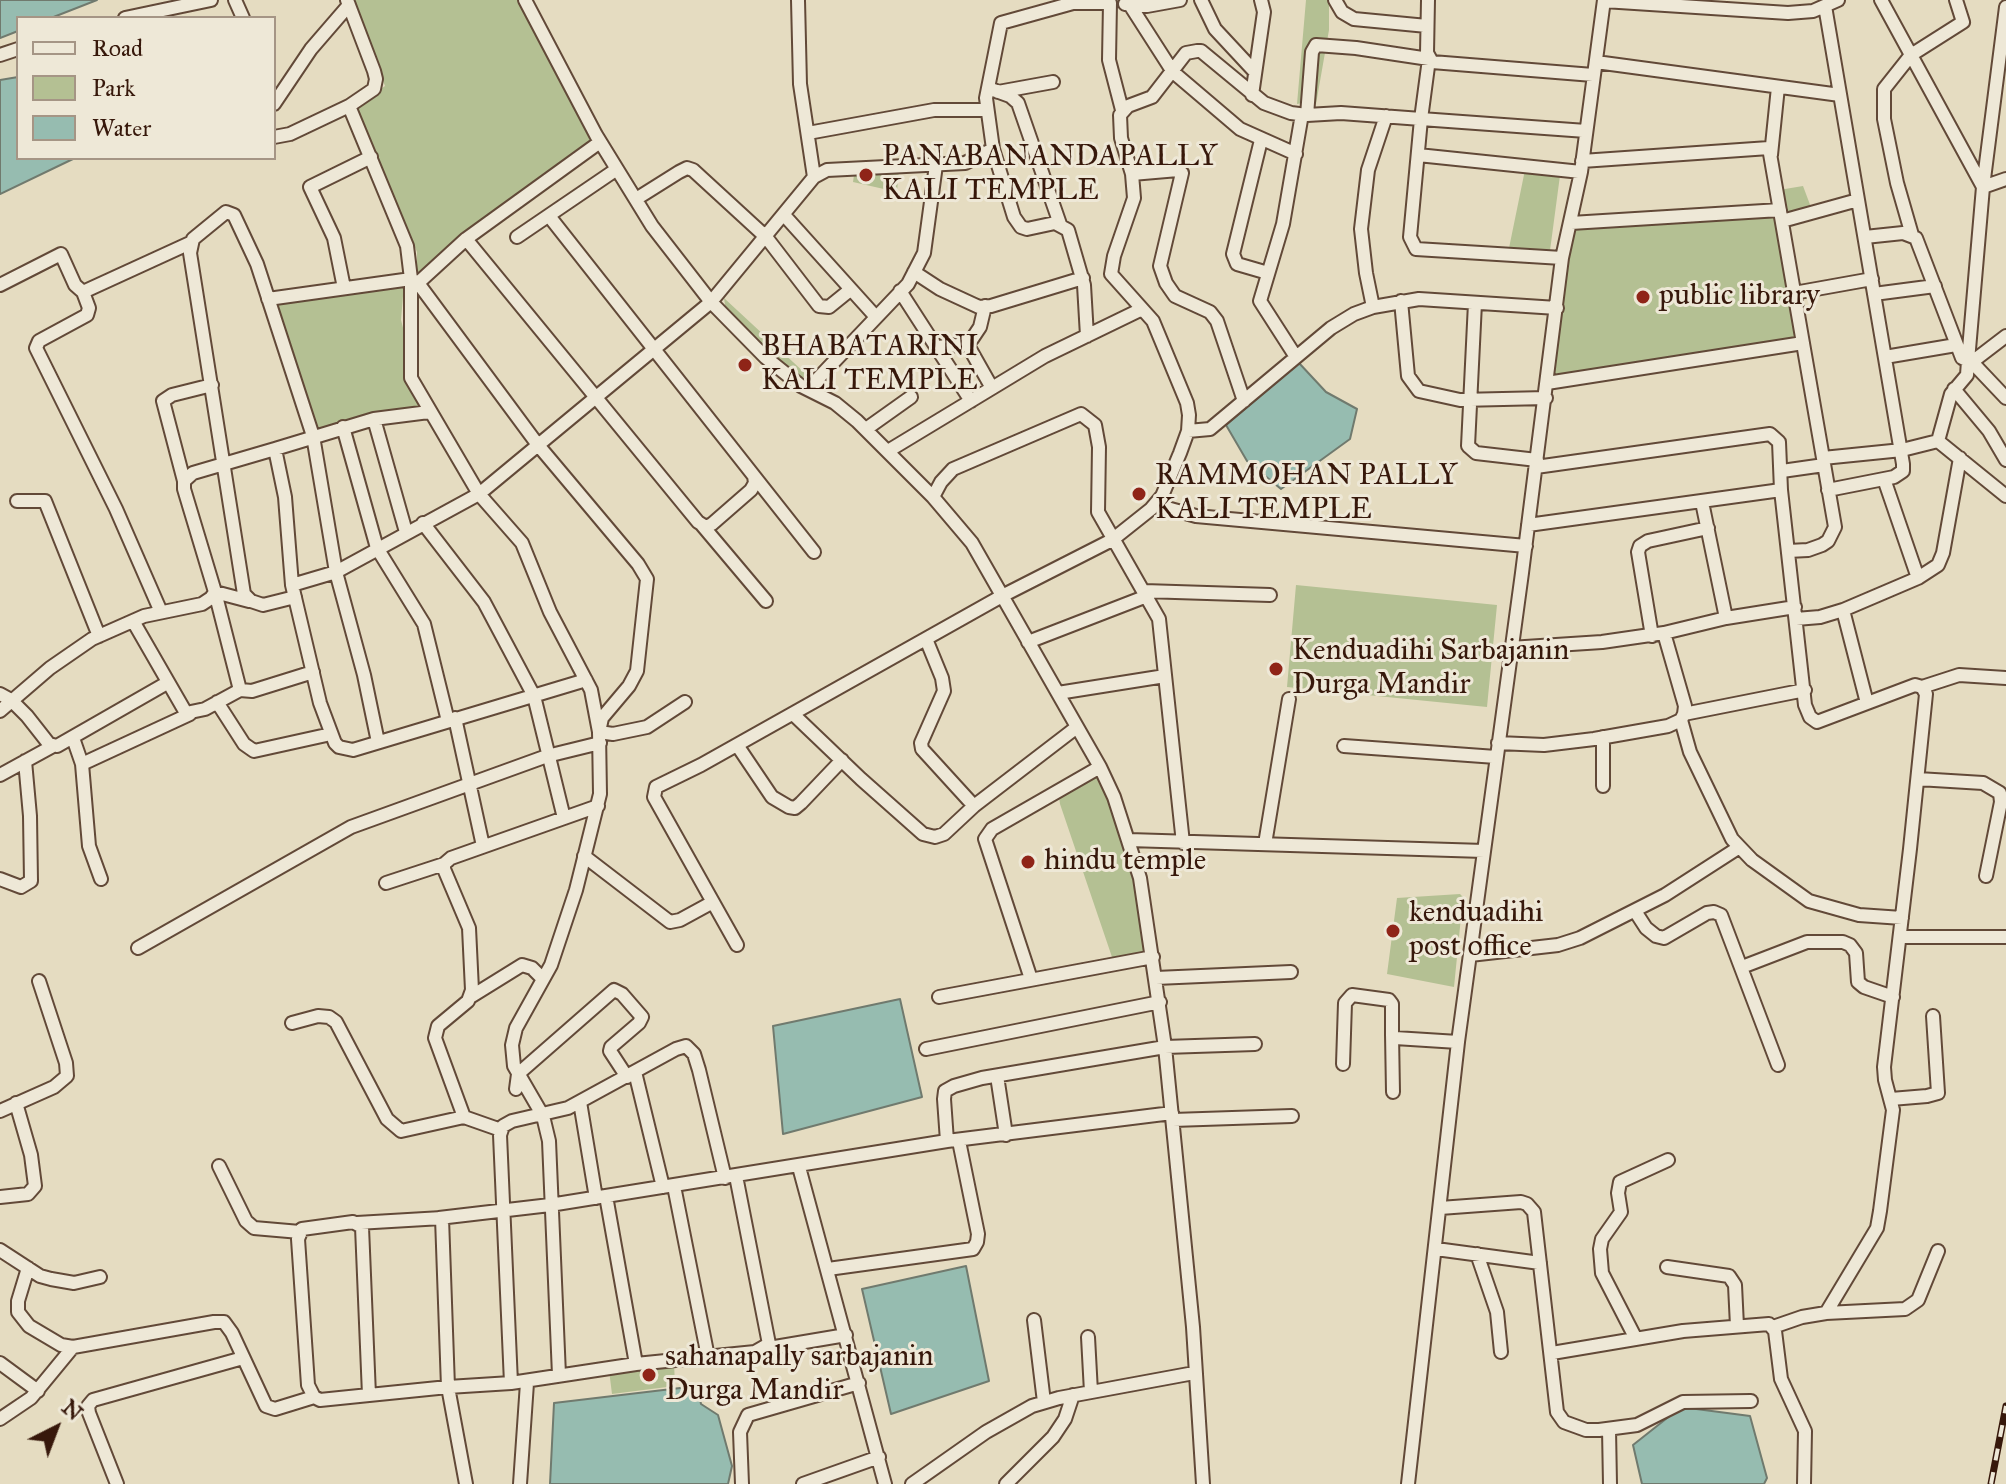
<!DOCTYPE html>
<style>
body{margin:0}
#map{position:relative;width:2006px;height:1484px;overflow:hidden;background:#e5dcc1;font-family:"IM FELL Great Primer",serif}
canvas{display:block}
.legend{position:absolute;left:16px;top:16px;width:260px;height:144px;box-sizing:border-box;background:#eee8d7;border:2px solid #a59585;margin:0;padding:10px 14px;list-style:none;font-size:24px;color:#37180b}
.legend li{display:flex;align-items:center;gap:16px;height:40px}
.legend b{width:40px;border:2px solid #a59585}
.north{position:absolute;left:16px;top:1388px;width:80px;height:80px;-webkit-text-stroke:6px #eee8d7;paint-order:stroke;rotate:42deg;font-size:22px;font-weight:700;line-height:32px;text-align:center;color:#37180b}
.north::after{content:'';display:block;margin:auto;width:28px;height:36px;background:#37180b;clip-path:polygon(50% 0,100% 100%,50% 72%,0 100%)}
</style>
<div id="map">
<canvas width="2006" height="1484"></canvas>
<ul class="legend">
<li><b style="height:10px;background:#eee8d7"></b>Road</li>
<li><b style="height:22px;background:#b4c093"></b>Park</li>
<li><b style="height:22px;background:#96bcb0"></b>Water</li>
</ul>
<div class="north">N</div>
</div>
<script>
const c = document.querySelector('canvas').getContext('2d');
c.lineJoin = 'round';
function fill(path, color) { c.fillStyle = color; c.fill(path, 'evenodd'); }
const poly = rows => new Path2D(rows.map(r => 'M' + r).join(''));
function stroke(path, color, width, dash) { c.strokeStyle = color; c.lineWidth = width; c.lineCap = dash ? 'butt' : 'round'; c.setLineDash(dash || []); c.stroke(path); }
function drawText(font, color, halo, rows, align = 'center') {
  c.font = font + ' "IM FELL Great Primer",serif'; c.lineWidth = 6; c.setLineDash([]); c.textBaseline = 'middle'; c.strokeStyle = halo; c.fillStyle = color; for (const [text, x, y, turn = 0] of rows) {
    c.save(); c.translate(x, y); c.rotate((+turn || 0) * Math.PI / 180); c.textAlign = isNaN(turn) ? turn : align; if (halo) c.strokeText(text, 0, 0); c.fillText(text, 0, 0); c.restore();
  }
}
const green = poly([
 [352,0,520,0,593,138,417,275,417,252,355,107,385,86],
 [1306,0,1329,0,1329,30,1316,104,1307,102,1297,104],
 [1526,165,1561,168,1549,258,1508,253],
 [855,168,899,169,897,192,853,182],
 [1803,186,1812,210,1783,218,1779,190],
 [1776,215,1798,340,1542,381,1565,226],
 [404,284,401,320,423,406,354,430,313,436,284,369,270,305],
 [724,298,807,375,799,380,726,311],
 [1296,585,1497,605,1487,707,1287,687],
 [1099,773,1124,840,1141,907,1149,955,1113,960,1060,804,1059,797],
 [1460,894,1463,897,1454,987,1387,974,1397,898],
 [674,1362,675,1386,612,1394,609,1370]
]);
const water = poly([
 [0,0,97,0,51,18,18,18,18,31,0,38,0,0],
 [18,77,18,158,75,158,0,194,0,80,18,77],
 [1299,363,1326,392,1357,409,1350,439,1281,489,1247,461,1226,425,1299,363],
 [900,999,922,1097,783,1134,773,1026,900,999],
 [966,1266,989,1381,891,1414,862,1289,966,1266],
 [697,1386,701,1404,718,1415,732,1466,728,1484,550,1484,554,1403,697,1386],
 [1681,1407,1750,1416,1767,1478,1764,1484,1642,1484,1633,1445,1681,1407]
]);
const street = poly([
 [235,0,243,18],
 [525,0,596,135,652,226,711,302,765,357,801,386,835,403,857,421,933,497,972,543,1100,767,1114,797,1140,878,1165,1047,1193,1327,1203,1484],
 [798,0,800,84,814,177],
 [1201,0,1215,29,1255,72],
 [1335,0,1342,12,1354,19,1427,26],
 [1428,0,1427,53,1432,62,1593,75],
 [1881,0,1983,187,2006,179],
 [1604,1,1788,13,1813,11,1838,0],
 [1073,3,1110,3,1109,60,1122,110],
 [1125,4,1147,6,1180,0],
 [1130,5,1173,72,1240,129,1296,154],
 [1825,6,1903,464,1903,471,1894,477,1828,490],
 [125,18,211,0],
 [0,55,18,49],
 [1596,62,1840,95],
 [988,88,1010,96,1018,103,1060,224],
 [998,92,1053,82],
 [1252,95,1264,12,1261,0],
 [274,104,311,49,349,5],
 [349,106,407,246,411,279,411,378,479,494,522,543,550,612,591,690,599,732,600,794,576,890,551,965,516,1028,512,1045,514,1066,543,1116,549,1141,559,1375],
 [808,133,934,110,986,110],
 [274,137,290,134,349,106,374,89,376,79,374,71,347,0],
 [1261,140,1233,254,1237,264,1268,273],
 [993,149,986,98,1001,23,1073,3,1075,0],
 [1418,155,1581,172],
 [1771,155,1778,87],
 [1582,161,1769,148,1835,527,1828,541,1822,545,1808,550,1788,551],
 [1132,174,1178,170,1182,173,1160,266,1166,283,1175,296,1210,312,1217,321,1244,401],
 [636,199,679,172,687,168,693,170,766,237,819,306,829,307,850,290],
 [784,215,876,317],
 [549,216,754,476,755,483,751,490,712,524,706,527,698,522,466,239,418,283,538,445,638,564,647,579,637,671,629,686,602,718,599,732,613,734,647,727,685,702],
 [1782,221,1858,200],
 [1571,223,1780,210],
 [1912,235,1897,183,1884,119,1884,89,1911,55,1963,22,1956,0],
 [517,237,617,169],
 [1865,237,1903,233,1916,238,1962,358,1968,361,1983,187,2006,7],
 [466,239,600,142],
 [1562,258,1416,249,1410,237,1421,119,1586,131],
 [914,272,940,289,979,307,991,306,1083,278],
 [0,285,61,254,75,285,83,292,190,243],
 [344,288,334,238,310,187,371,157],
 [900,291,971,401],
 [83,292,89,308,87,315,39,341,36,348,116,509,161,612],
 [1794,293,1872,279],
 [1874,294,1935,286],
 [268,299,411,279,418,283],
 [1401,301,1408,376,1419,391,1460,400,1546,398],
 [1475,303,1468,446,1476,453,1537,460],
 [1373,307,1366,273,1361,229,1368,170,1386,116],
 [966,342,992,388],
 [937,347,958,345,972,339,980,327,985,306],
 [1296,357,1260,301,1283,224,1302,114],
 [1885,357,1956,345],
 [1969,359,2006,398],
 [1972,362,2006,336],
 [1547,383,1803,343],
 [808,389,908,284,924,253,936,165],
 [1954,389,1989,431,2006,460],
 [343,427,377,548,424,624,448,721],
 [866,429,911,397],
 [1188,431,1210,429,1331,328,1354,314,1373,307,1419,299,1557,308],
 [1938,441,2006,496],
 [275,449,374,419],
 [888,451,1045,356,1142,309],
 [1823,458,1902,450,1938,441,1951,394,1967,375,1968,361],
 [1536,467,1770,434,1779,442,1781,490],
 [1782,471,1824,465],
 [754,476,814,552],
 [1884,479,1918,578],
 [184,481,163,401,172,395,212,385],
 [933,497,941,482,953,469,1081,414,1095,425,1099,447,1098,512,1159,619,1183,843],
 [17,501,45,501,99,636],
 [1702,502,1726,618],
 [1156,505,1196,516,1526,546],
 [423,523,484,602,534,696,564,818],
 [702,525,766,601],
 [1528,525,1781,490,1805,705,1810,717,1817,722,1915,685,1922,687,1926,694,1910,849,1884,1067,1885,1080,1893,1110,1880,1211,1877,1228,1826,1313],
 [406,532,374,419,429,412],
 [292,585,336,572,479,494,711,302,814,177,827,170,965,163,993,149,1014,217,1021,227,1027,229,1055,223,1068,230,1084,285,1087,336],
 [1144,591,1270,595],
 [295,597,263,605,251,601,244,594,190,253,193,239,226,212,234,215,257,264,313,436,336,572,364,675,378,742],
 [249,601,215,592,240,690,252,691,313,672],
 [1843,610,1867,703],
 [1796,619,1820,617,1843,610,1918,578,1938,565,1943,553,1960,458],
 [133,621,186,713,205,709,240,690],
 [1664,633,1726,618,1795,607],
 [1652,636,1638,552,1640,546,1648,541,1708,528],
 [926,639,942,678,944,691,921,743,922,749,974,806],
 [1028,642,1147,596],
 [1922,687,1959,675,2006,678],
 [1058,693,1165,676],
 [0,694,11,700,27,716,49,744,57,746,167,683],
 [217,702,244,744,254,751,331,734],
 [0,711,50,668,92,639,144,616,202,604,211,598,215,592,184,489,184,481,193,473,275,449,285,497,292,585,320,703,335,743,339,747,353,750,586,680],
 [793,714,861,779,923,834,935,837,944,834,974,806,1077,727],
 [1684,714,1805,690],
 [455,718,483,846],
 [1681,720,1690,752,1732,839,1752,860,1809,901,1859,915,1902,918],
 [73,738,82,764,89,846,101,879],
 [1498,743,1544,745,1594,739,1668,726,1681,720,1684,714,1685,706,1664,633,1602,642,1510,648],
 [737,745,772,797,789,807,795,808,801,803,842,760],
 [1344,746,1496,757],
 [82,764,190,714],
 [0,775,53,746],
 [1918,779,1983,783,2000,793,2001,802,1986,876],
 [1603,786,1603,737],
 [1129,840,1484,851],
 [1265,844,1289,699],
 [584,856,670,922,680,920,713,902],
 [0,879,21,887,31,881,30,816,25,761],
 [386,883,444,864],
 [1635,911,1646,928,1656,936,1664,938,1707,913,1714,912,1721,915,1778,1065],
 [1900,937,2006,937],
 [737,945,654,797,656,787,701,765,1002,596,1112,540,1151,509,1162,496,1180,453,1188,431,1189,415,1187,403,1153,321,1111,274,1114,256,1134,198,1132,174,1121,138,1120,115,1128,106,1152,97,1186,53,1197,51,1201,51,1264,103,1291,113,1307,115,1341,113,1421,119,1429,59,1356,48,1316,45,1312,52,1307,115],
 [138,948,351,827,547,756,600,743],
 [1470,955,1558,945,1580,938,1665,895,1738,848],
 [1742,967,1807,942,1843,942,1850,945,1856,953,1858,982,1864,987,1893,997],
 [1156,978,1291,972],
 [1031,979,985,839,992,829,1100,767],
 [472,996,522,965,532,968,543,979],
 [939,997,1153,957],
 [292,1023,318,1016,329,1017,336,1022,387,1119,401,1131,464,1117,501,1130],
 [1392,1034,1393,1092],
 [926,1049,1160,1002],
 [1343,1064,1345,1003,1352,995,1389,1000,1392,1004,1392,1034,1395,1038,1458,1042],
 [635,1072,663,1187],
 [997,1076,1006,1135],
 [516,1089,518,1074,614,990,622,994,642,1017,639,1023,611,1047,610,1051,627,1077],
 [1891,1099,1927,1096,1938,1093,1933,1016],
 [580,1102,596,1198],
 [0,1111,54,1087,67,1076,66,1063,39,981],
 [464,1117,435,1038,438,1026,468,1001,472,990,469,928,444,869,444,864,451,858,598,806],
 [1173,1120,1292,1116],
 [947,1141,944,1099,945,1091,954,1086,982,1078,1165,1047,1255,1044],
 [219,1166,246,1221,254,1228,300,1232],
 [799,1167,885,1484],
 [674,1186,708,1357],
 [0,1197,28,1194,35,1186,31,1155,16,1103],
 [1440,1208,1521,1202,1527,1204,1534,1212,1557,1412,1564,1422,1586,1430,1599,1430,1637,1425,1683,1402,1751,1401],
 [439,1218,550,1205,947,1141,1172,1113],
 [357,1223,442,1218,448,1387,466,1484],
 [1436,1249,1540,1263],
 [0,1250,40,1276,51,1279,74,1283,100,1277],
 [1477,1254,1497,1312,1501,1352],
 [1667,1267,1729,1276,1735,1285,1737,1326],
 [28,1268,18,1301,18,1312,29,1326,61,1345,73,1347,214,1322,224,1322,232,1333,266,1406,275,1409,314,1397],
 [828,1269,973,1249,977,1242,978,1234,959,1141],
 [1034,1320,1044,1402],
 [1773,1327,1802,1317,1826,1313,1905,1309,1918,1300,1938,1251],
 [1088,1337,1091,1392],
 [1636,1339,1602,1273,1600,1249,1602,1239,1621,1212,1618,1193,1620,1182,1668,1160],
 [763,1349,846,1335],
 [1552,1353,1683,1331,1769,1324,1775,1331,1781,1379,1805,1431,1804,1484],
 [0,1363,38,1391],
 [636,1364,755,1352,769,1344,736,1176],
 [511,1383,636,1364,606,1196],
 [369,1395,362,1227,353,1222,302,1229,298,1239,308,1385,314,1397,320,1400,369,1395,448,1387,511,1383,500,1135,503,1126,512,1121,568,1108,676,1049,686,1046,694,1054,699,1070,725,1178],
 [0,1419,31,1398,73,1347],
 [1609,1429,1610,1484],
 [117,1484,89,1413,88,1406,93,1400,243,1358],
 [520,1484,527,1383],
 [742,1484,740,1432,748,1415,859,1383],
 [803,1484,879,1457],
 [912,1484,986,1432,1032,1406,1059,1398,1194,1373],
 [1006,1484,1053,1437,1065,1419,1073,1395],
 [1408,1484,1458,1042,1522,573,1562,258,1581,172,1604,0]
]);
const rail = poly([
 [1991,1484,2006,1406]
]);
const markers = [
 [866,175,8,"#8f2418"],
 [1643,297,8,"#8f2418"],
 [745,365,8,"#8f2418"],
 [1139,494,8,"#8f2418"],
 [1276,669,8,"#8f2418"],
 [1028,862,8,"#8f2418"],
 [1393,931,8,"#8f2418"],
 [649,1375,8,"#8f2418"]
];
const poiNames = [
 ["PANABANANDAPALLY",882,158],
 ["KALI TEMPLE",882,192],
 ["public library",1659,297],
 ["BHABATARINI",761,348],
 ["KALI TEMPLE",761,382],
 ["RAMMOHAN PALLY",1155,477],
 ["KALI TEMPLE",1155,511],
 ["Kenduadihi Sarbajanin",1292,652],
 ["Durga Mandir",1292,686],
 ["hindu temple",1044,862],
 ["kenduadihi",1409,914],
 ["post office",1409,948],
 ["sahanapally sarbajanin",665,1358],
 ["Durga Mandir",665,1392]
];
fill(green, '#b4c093');
fill(water, '#96bcb0');
stroke(water, '#707a6e', 2);
stroke(street, '#624938', 16);
stroke(street, '#eee8d7', 12);
stroke(rail, '#37180b', 7);
stroke(rail, '#eee8d7', 4, [12]);
for (const [x, y, r, color] of markers) { const dot = new Path2D(); dot.arc(x, y, r, 0, 2 * Math.PI); c.fillStyle = color; c.fill(dot); stroke(dot, '#eee8d7', 3); }
drawText('30px', '#37180b', '#eee8d7', poiNames, 'left');
</script>
